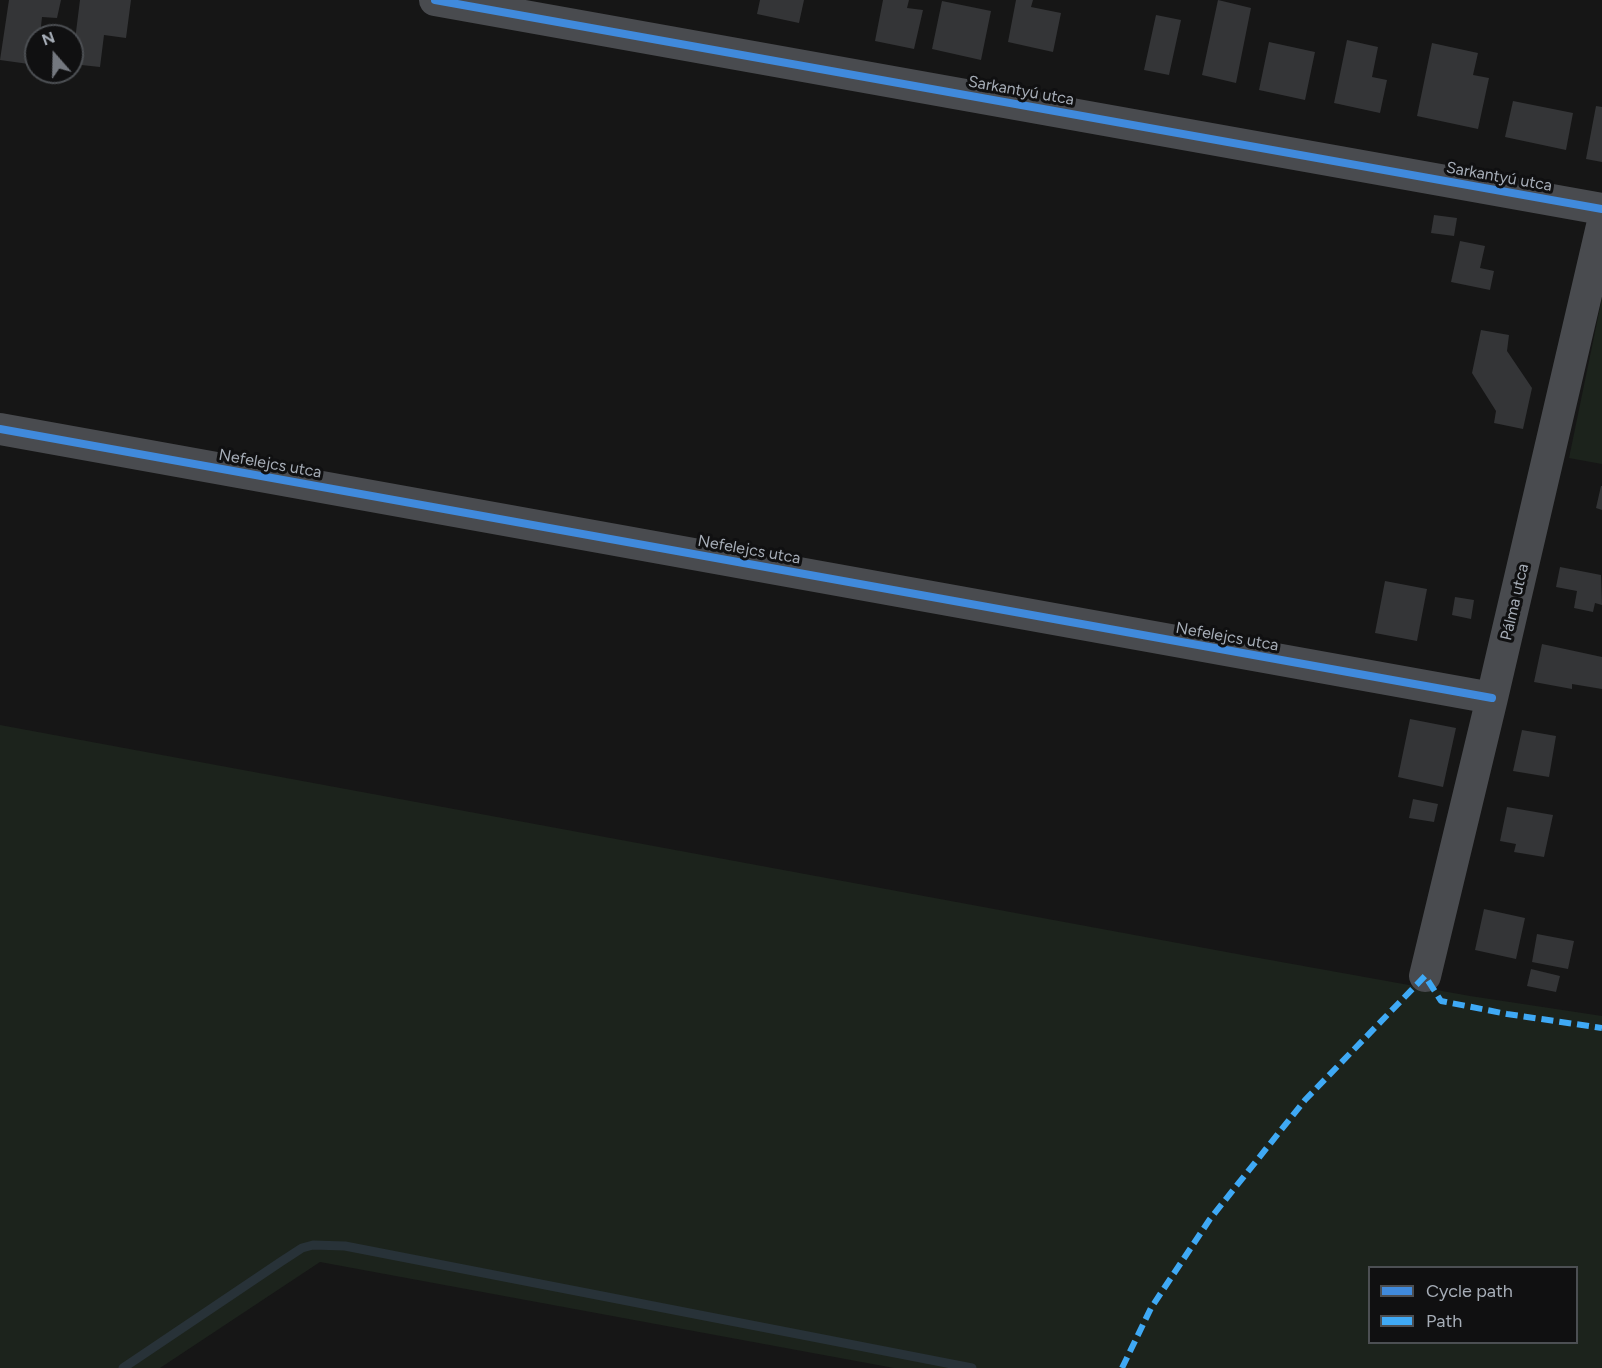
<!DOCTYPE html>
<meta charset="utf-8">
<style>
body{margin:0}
#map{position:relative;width:1602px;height:1368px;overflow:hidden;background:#161616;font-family:Figtree,sans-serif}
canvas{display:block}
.legend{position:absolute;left:1368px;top:1266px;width:210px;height:78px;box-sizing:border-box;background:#101011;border:2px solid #4c4f53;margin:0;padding:8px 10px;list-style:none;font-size:18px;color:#a6adb7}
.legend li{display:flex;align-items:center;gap:12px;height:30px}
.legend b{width:30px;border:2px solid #4c4f53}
.north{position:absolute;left:24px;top:24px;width:60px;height:60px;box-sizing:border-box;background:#101011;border:2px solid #4c4f53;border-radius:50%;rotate:340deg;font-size:16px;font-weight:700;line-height:24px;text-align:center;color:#a6adb7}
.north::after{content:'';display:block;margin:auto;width:21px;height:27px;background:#74787f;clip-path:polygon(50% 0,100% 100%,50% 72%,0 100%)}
</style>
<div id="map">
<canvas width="1602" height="1368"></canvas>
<ul class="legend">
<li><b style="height:8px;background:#408adc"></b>Cycle path</li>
<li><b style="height:8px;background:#3fa9f5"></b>Path</li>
</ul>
<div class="north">N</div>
</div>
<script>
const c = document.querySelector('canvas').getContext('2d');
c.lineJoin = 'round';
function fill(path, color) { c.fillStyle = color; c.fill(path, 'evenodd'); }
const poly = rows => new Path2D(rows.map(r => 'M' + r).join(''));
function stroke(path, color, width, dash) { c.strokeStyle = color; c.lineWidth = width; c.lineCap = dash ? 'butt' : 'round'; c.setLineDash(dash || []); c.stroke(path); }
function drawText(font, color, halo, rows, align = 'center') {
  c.font = font + ' Figtree,sans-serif'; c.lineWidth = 6; c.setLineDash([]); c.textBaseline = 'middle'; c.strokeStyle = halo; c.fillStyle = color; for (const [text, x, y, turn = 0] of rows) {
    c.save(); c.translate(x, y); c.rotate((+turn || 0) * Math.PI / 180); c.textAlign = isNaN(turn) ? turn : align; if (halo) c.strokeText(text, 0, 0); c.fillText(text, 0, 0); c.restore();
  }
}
const green = poly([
 [1602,298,1602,464,1569,458],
 [0,725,1248,956,1470,996,1602,1016,1602,1368,894,1368,320,1262,160,1368,0,1368],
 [1370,1268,1576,1268,1576,1342,1370,1342]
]);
const stream = poly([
 [123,1368,282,1261,302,1248,313,1245,345,1246,972,1368]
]);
const building = poly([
 [9,0,61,0,57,18,42,17,40,36,36,36,36,65,0,60],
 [80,0,131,0,126,38,104,35,100,67,72,64],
 [760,0,804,0,799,23,757,14],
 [883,0,909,0,907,8,923,10,914,49,875,41],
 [1016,0,1033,0,1031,7,1061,13,1053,52,1008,42],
 [1218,0,1251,8,1236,83,1202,75],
 [942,1,991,11,981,60,932,49],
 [1156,15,1181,20,1169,75,1144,70],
 [1347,40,1378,47,1372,77,1387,80,1380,113,1334,103],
 [1269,42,1315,52,1305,100,1259,90],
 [1432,43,1478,53,1473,75,1489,78,1478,129,1417,116],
 [1513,101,1573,113,1566,150,1505,137],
 [1596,106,1602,107,1602,162,1586,159],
 [1434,215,1457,218,1454,236,1431,233],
 [1460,241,1485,246,1480,268,1494,271,1490,290,1451,282],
 [1481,330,1509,335,1507,351,1532,388,1523,429,1494,423,1496,411,1472,373],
 [1601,486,1602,486,1602,510,1596,508],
 [1560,567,1601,575,1602,605,1595,603,1593,612,1574,608,1577,591,1556,587],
 [1385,581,1427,589,1417,641,1375,633],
 [1455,597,1474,600,1471,619,1452,615],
 [1542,644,1602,657,1602,689,1572,684,1572,689,1534,682],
 [1410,719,1456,728,1443,787,1398,777],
 [1522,730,1556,736,1549,777,1513,771],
 [1413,799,1438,804,1434,822,1409,818],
 [1507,807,1553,815,1544,857,1514,852,1516,844,1500,841],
 [1484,909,1525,918,1516,959,1475,950],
 [1537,934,1574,941,1568,969,1532,962],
 [1531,969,1560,976,1556,992,1527,986]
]);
const street = poly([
 [435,0,1602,209],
 [0,429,1492,698],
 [1425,976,1492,698,1602,226]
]);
const quiet = poly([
 [1122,1368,1151,1308,1210,1219,1305,1100,1425,976,1441,1001,1507,1014,1602,1028]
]);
const cycleway = poly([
 [435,0,1602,209],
 [0,429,1492,698]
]);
const streetNames = [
 ["Sarkantyú utca",1021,91,10],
 ["Sarkantyú utca",1499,177,10],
 ["Nefelejcs utca",270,464,10],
 ["Nefelejcs utca",749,550,10],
 ["Pálma utca",1515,602,-77],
 ["Nefelejcs utca",1227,637,10]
];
fill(green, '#1c231c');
stroke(stream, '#283238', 9);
fill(building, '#343537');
stroke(street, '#494b4f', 32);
stroke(quiet, '#3fa9f5', 6, [12, 6]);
stroke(cycleway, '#408adc', 8);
drawText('16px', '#a6adb7', '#101011', streetNames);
</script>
